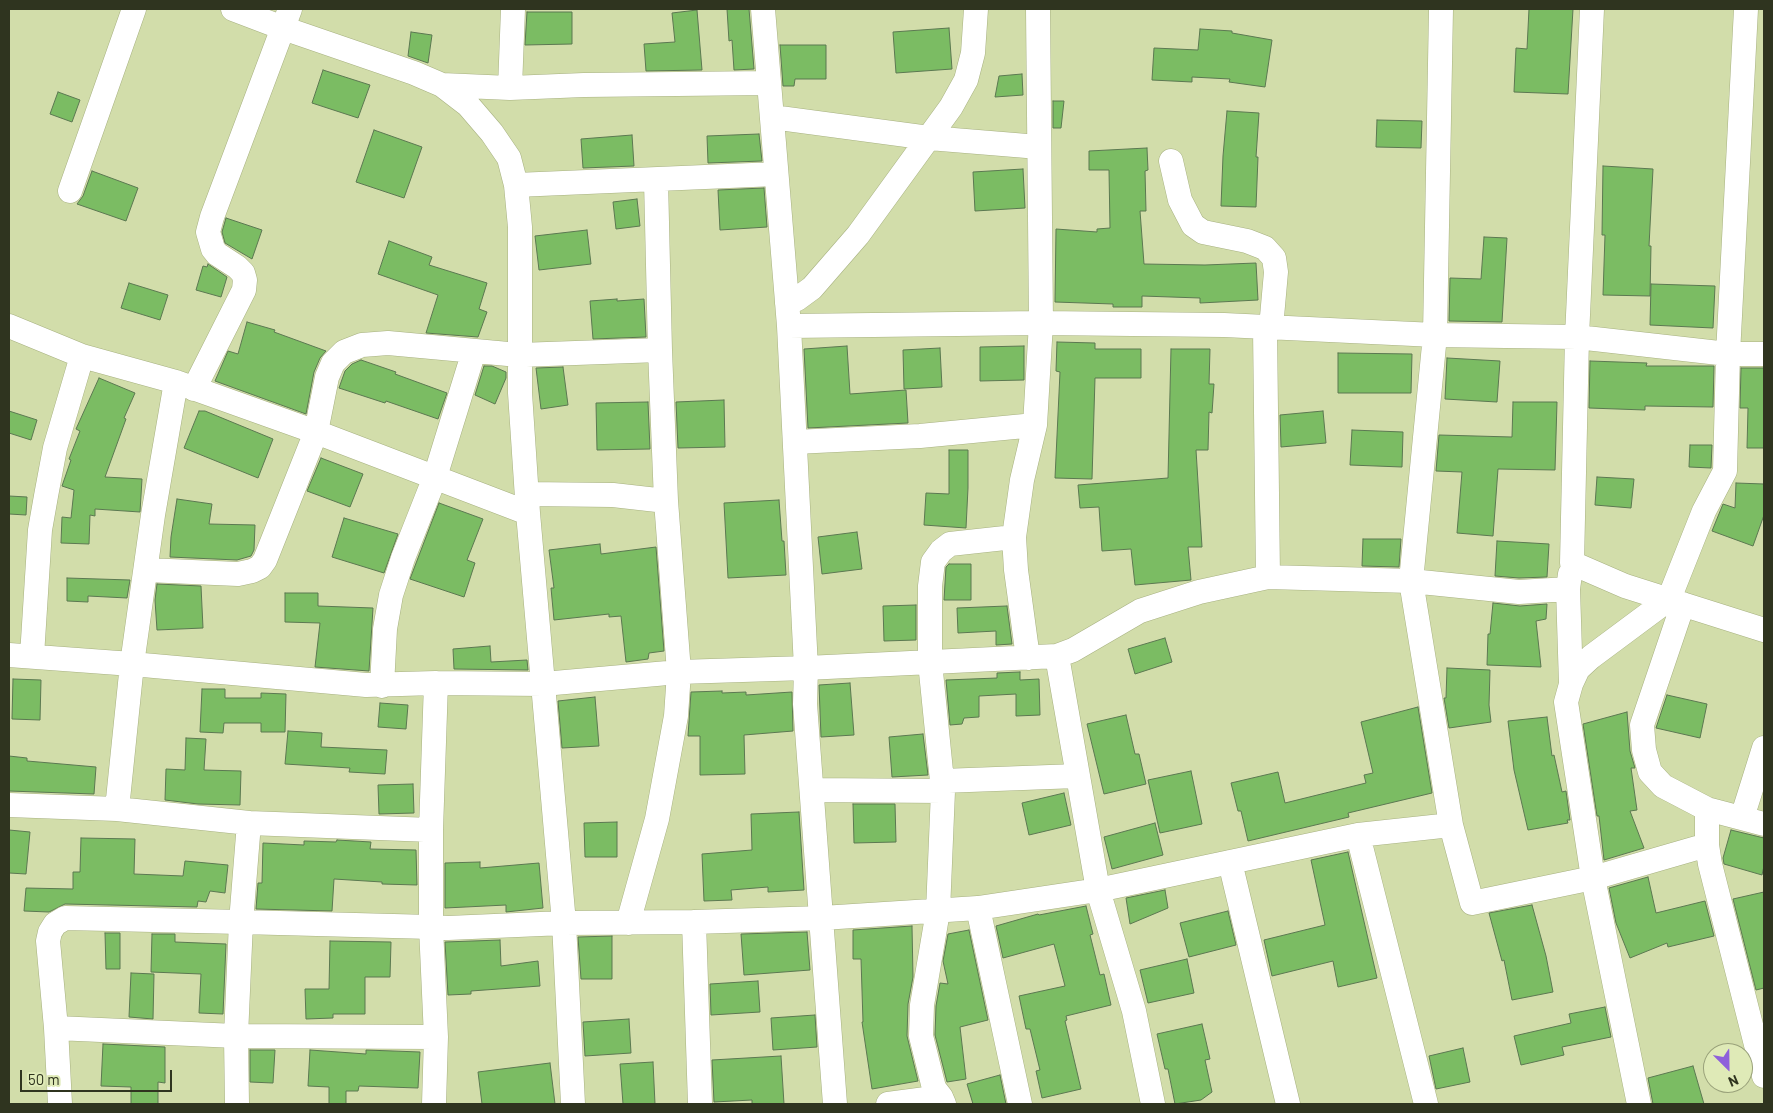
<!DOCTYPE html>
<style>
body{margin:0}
#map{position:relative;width:1773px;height:1113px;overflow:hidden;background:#d2ddaa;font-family:Barlow,sans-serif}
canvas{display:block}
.frame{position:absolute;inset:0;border:10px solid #2f341f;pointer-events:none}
.north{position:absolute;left:1703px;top:1043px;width:50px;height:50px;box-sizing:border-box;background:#dfeab7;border:1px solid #99a17a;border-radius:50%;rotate:157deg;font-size:14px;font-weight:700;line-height:20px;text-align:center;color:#2f341f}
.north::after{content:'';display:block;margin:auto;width:18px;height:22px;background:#8e60da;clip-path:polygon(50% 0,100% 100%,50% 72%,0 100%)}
.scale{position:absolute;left:20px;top:1070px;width:152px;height:22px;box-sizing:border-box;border:2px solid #2f341f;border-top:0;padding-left:6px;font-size:15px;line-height:18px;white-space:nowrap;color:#2f341f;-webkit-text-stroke:4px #dfeab7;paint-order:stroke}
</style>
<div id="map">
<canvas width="1773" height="1113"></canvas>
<div class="frame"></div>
<div class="north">N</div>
<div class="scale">50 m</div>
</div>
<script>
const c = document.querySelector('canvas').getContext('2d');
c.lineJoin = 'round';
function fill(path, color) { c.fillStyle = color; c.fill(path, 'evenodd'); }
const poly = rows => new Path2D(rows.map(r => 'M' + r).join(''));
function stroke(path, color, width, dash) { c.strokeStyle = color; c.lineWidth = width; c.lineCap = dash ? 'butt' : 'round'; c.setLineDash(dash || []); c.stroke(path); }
const building = poly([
 [727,9,749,9,754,69,734,70,732,40,729,41,727,9],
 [1529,9,1573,9,1568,94,1514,92,1516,48,1527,49,1529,9],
 [697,10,702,70,646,71,644,44,675,42,672,13,697,10],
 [527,12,572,12,572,44,525,45,527,12],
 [949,28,952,69,896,73,893,32,949,28],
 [1200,29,1232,31,1232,33,1272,40,1265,87,1229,82,1230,79,1192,77,1192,82,1152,80,1154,48,1198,50,1200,29],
 [411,32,432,35,428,63,408,56,411,32],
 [780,45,826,45,826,79,795,79,794,86,783,86,780,45],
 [323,70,370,85,358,118,312,103,323,70],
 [1022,74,1023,95,995,97,999,76,1022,74],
 [58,92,80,100,72,122,50,114,58,92],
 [1053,101,1064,101,1061,128,1053,128,1053,101],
 [1227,111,1259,113,1256,157,1258,157,1256,207,1221,206,1223,156,1227,111],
 [1377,120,1422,121,1421,148,1376,147,1377,120],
 [374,130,422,147,404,198,356,182,374,130],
 [759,134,762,161,708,163,707,136,759,134],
 [632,135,634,166,583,168,581,139,632,135],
 [1147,148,1148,170,1145,171,1146,211,1140,211,1144,264,1205,265,1256,263,1258,300,1200,303,1200,298,1142,296,1142,307,1113,307,1113,304,1055,302,1056,229,1097,232,1097,229,1110,228,1109,170,1089,170,1089,151,1147,148],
 [1603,166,1653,169,1649,246,1651,246,1650,296,1603,295,1605,235,1602,235,1603,166],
 [1023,169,1025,208,975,211,973,172,1023,169],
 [92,171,138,188,126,221,77,204,83,196,92,171],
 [764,188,767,227,720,230,718,190,764,188],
 [637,199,640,226,616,229,613,202,637,199],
 [226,218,262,230,252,259,225,243,222,232,226,218],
 [587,230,591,264,539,270,535,236,587,230],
 [1484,237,1507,238,1502,322,1449,321,1450,278,1481,279,1484,237],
 [389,241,432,257,429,265,487,283,479,309,487,312,478,337,426,333,438,295,378,274,389,241],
 [208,264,227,277,221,297,196,290,203,266,207,267,208,264],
 [129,283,168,295,160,320,121,308,129,283],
 [1651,284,1715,286,1713,328,1650,325,1651,284],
 [617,299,617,301,644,299,646,337,593,339,590,301,617,299],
 [247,322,275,330,274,332,326,351,320,358,314,372,306,414,215,381,228,351,238,354,247,322],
 [1057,342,1095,343,1095,349,1141,349,1141,378,1095,378,1092,479,1055,478,1060,372,1056,371,1057,342],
 [847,346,850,394,906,390,908,423,808,428,804,349,847,346],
 [1024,346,1024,380,980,381,980,347,1024,346],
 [940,348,942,387,904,389,903,350,940,348],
 [1171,349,1210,349,1209,384,1214,384,1212,413,1209,412,1208,450,1196,450,1202,547,1188,547,1191,580,1135,585,1131,549,1102,551,1099,507,1080,508,1078,485,1168,478,1171,349],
 [1338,353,1412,354,1411,393,1338,393,1338,353],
 [1447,358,1500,361,1497,402,1445,399,1447,358],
 [361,360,396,372,395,374,447,393,438,419,386,401,385,403,339,388,345,371,352,364,361,360],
 [1590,361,1647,363,1646,366,1714,366,1713,407,1645,406,1645,410,1589,408,1590,361],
 [484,366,492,366,506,372,506,378,495,404,475,395,484,366],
 [563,367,568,405,541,409,536,368,563,367],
 [1741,368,1764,368,1764,448,1747,448,1748,408,1740,408,1741,368],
 [99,378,135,393,124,418,126,419,105,477,142,479,140,512,95,509,95,516,90,515,89,544,61,543,62,517,71,518,74,490,62,486,71,460,69,459,80,431,76,429,99,378],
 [724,400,725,447,678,448,676,402,724,400],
 [648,402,650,449,597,450,596,403,648,402],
 [1513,402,1557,402,1555,470,1498,469,1493,536,1457,533,1462,472,1436,471,1439,435,1512,437,1513,402],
 [9,411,37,420,31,440,9,433,9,411],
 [199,411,205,411,273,439,258,478,184,448,199,411],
 [1323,411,1326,443,1281,447,1280,415,1323,411],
 [1352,430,1403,432,1402,467,1350,465,1352,430],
 [1690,445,1712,445,1711,468,1689,467,1690,445],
 [949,450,968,450,968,488,966,528,924,525,926,493,949,494,949,450],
 [321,458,363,474,350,507,307,491,321,458],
 [1597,477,1634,479,1631,508,1595,505,1597,477],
 [1736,483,1764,484,1764,515,1753,546,1712,531,1723,504,1735,508,1736,483],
 [9,496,27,497,26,515,9,514,9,496],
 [177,499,212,504,209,524,255,525,254,550,251,556,237,560,170,557,171,537,177,499],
 [779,500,782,541,784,541,786,575,728,578,724,503,779,500],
 [439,503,483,519,467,560,475,563,464,597,410,579,439,503],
 [344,518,398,534,384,573,332,557,344,518],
 [857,532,862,569,822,574,818,537,857,532],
 [1363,539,1401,539,1399,567,1362,566,1363,539],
 [1497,541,1549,544,1547,577,1519,578,1495,576,1497,541],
 [600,544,601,554,656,547,664,651,649,653,648,659,626,662,621,616,609,617,609,614,554,620,551,588,554,588,549,550,600,544],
 [949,564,971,564,971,600,944,600,946,567,949,564],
 [67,578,130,580,127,598,88,596,88,602,67,601,67,578],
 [157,584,201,586,203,628,157,630,155,600,157,584],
 [285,593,318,593,318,606,373,608,369,671,315,667,320,623,285,622,285,593],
 [1493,603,1520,606,1547,604,1546,619,1536,621,1541,667,1487,665,1488,634,1490,634,1493,603],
 [916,605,916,640,884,641,883,606,916,605],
 [1007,606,1012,644,996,645,996,631,958,633,957,608,1007,606],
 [1165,638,1172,662,1135,674,1128,649,1165,638],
 [490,646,491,662,527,660,528,670,454,669,453,649,490,646],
 [1447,668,1490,670,1489,705,1491,722,1449,728,1444,698,1446,698,1447,668],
 [1020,672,1020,680,1039,679,1040,715,1016,716,1016,694,979,696,979,717,964,718,962,724,950,725,946,680,997,678,997,673,1020,672],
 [13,679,41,680,40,720,12,719,13,679],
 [850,683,854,735,821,737,819,685,850,683],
 [202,689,225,689,225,698,261,698,261,693,286,694,285,732,261,732,261,723,224,723,223,733,200,732,202,689],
 [722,691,722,693,746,692,746,695,792,692,793,731,744,735,745,774,700,775,700,736,688,736,691,692,722,691],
 [1667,695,1707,704,1700,738,1656,728,1667,695],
 [595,697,599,746,562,748,558,701,595,697],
 [380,703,408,705,406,729,378,727,380,703],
 [1418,707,1432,793,1348,813,1349,817,1248,841,1241,811,1238,811,1231,783,1278,772,1285,803,1366,783,1364,775,1373,773,1361,722,1418,707],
 [1627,712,1630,751,1635,768,1631,768,1637,810,1630,811,1644,848,1604,860,1599,816,1597,816,1583,724,1627,712],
 [1126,715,1135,754,1139,754,1146,784,1104,794,1087,724,1126,715],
 [1547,717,1552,756,1554,755,1562,792,1566,791,1570,820,1567,820,1568,823,1528,830,1514,770,1508,721,1547,717],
 [288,731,322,733,321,747,387,750,385,774,349,772,350,768,285,764,288,731],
 [923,734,928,775,892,777,889,737,923,734],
 [186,738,206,739,204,770,241,771,240,805,198,804,165,800,166,769,185,770,186,738],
 [9,756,27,758,27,761,96,767,94,794,9,791,9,756],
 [1191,771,1202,824,1160,833,1148,780,1191,771],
 [413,784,414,813,379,814,378,785,413,784],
 [1064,793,1071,825,1029,835,1022,803,1064,793],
 [853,804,895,804,896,842,854,843,853,804],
 [799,812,804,890,768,892,768,887,731,890,732,900,704,901,702,854,752,850,751,814,799,812],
 [617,822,617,857,585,857,584,823,617,822],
 [1155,823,1163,855,1112,869,1104,837,1155,823],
 [9,830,30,832,26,874,9,873,9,830],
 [1731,830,1764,838,1764,866,1762,875,1724,864,1723,858,1731,830],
 [81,838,135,839,134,874,183,876,185,861,228,865,225,893,210,891,206,902,198,901,197,907,65,904,49,912,24,911,26,888,73,889,73,872,80,872,81,838],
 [337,840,371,842,370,849,416,850,417,885,382,884,382,882,334,879,332,911,256,909,258,883,262,883,263,843,304,845,304,841,336,842,337,840],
 [1348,852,1377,978,1338,987,1333,961,1272,976,1264,940,1325,925,1311,860,1348,852],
 [480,862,480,868,539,863,543,908,506,912,506,905,445,908,445,863,480,862],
 [1648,877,1656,913,1705,901,1714,936,1668,947,1667,943,1630,958,1616,923,1609,888,1648,877],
 [1165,890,1168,908,1130,924,1126,898,1165,890],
 [1764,892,1764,988,1756,990,1733,899,1764,892],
 [1532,905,1546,956,1553,992,1512,1000,1504,960,1502,961,1489,913,1532,905],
 [1086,906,1093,934,1090,935,1100,975,1104,974,1111,1005,1066,1016,1067,1020,1065,1021,1081,1089,1042,1098,1036,1071,1040,1070,1030,1029,1026,1029,1019,996,1065,986,1054,944,1003,958,996,926,1038,914,1039,915,1086,906],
 [1228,911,1236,945,1189,957,1180,923,1228,911],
 [912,926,913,977,908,1004,907,1036,918,1081,872,1089,862,1022,863,1022,861,959,853,959,853,930,912,926],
 [969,930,988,1020,960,1027,966,1079,947,1082,935,1035,936,1006,940,983,948,984,943,961,948,934,969,930],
 [807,932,810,970,744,975,741,934,807,932],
 [105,933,120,933,120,969,106,969,105,933],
 [152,934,175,934,175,942,226,944,223,1014,199,1013,201,974,151,972,152,934],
 [612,936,612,979,581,979,578,937,612,936],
 [500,940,501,966,538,961,540,986,471,991,471,994,448,995,445,942,500,940],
 [330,941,391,942,390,977,365,977,365,1014,333,1014,333,1018,306,1019,305,989,329,989,330,941],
 [1187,959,1194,993,1148,1003,1140,970,1187,959],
 [131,973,154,974,153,1019,129,1017,131,973],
 [758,981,760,1012,711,1015,710,984,758,981],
 [1605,1007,1611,1037,1562,1047,1564,1055,1521,1065,1514,1036,1571,1023,1569,1014,1605,1007],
 [815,1015,817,1047,773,1050,771,1018,815,1015],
 [629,1019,631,1053,585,1056,583,1022,629,1019],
 [1202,1024,1210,1059,1205,1060,1212,1092,1201,1100,1175,1104,1168,1069,1165,1069,1157,1034,1202,1024],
 [103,1044,165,1047,165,1083,158,1082,158,1104,131,1104,131,1087,101,1086,103,1044],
 [1463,1048,1470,1082,1436,1089,1429,1056,1463,1048],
 [250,1050,275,1050,273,1083,250,1082,250,1050],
 [310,1050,366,1054,366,1050,420,1052,418,1088,359,1086,358,1091,346,1091,346,1104,329,1104,329,1087,308,1086,310,1050],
 [781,1056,784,1104,752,1104,752,1100,714,1102,712,1060,781,1056],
 [653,1062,655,1104,623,1104,620,1064,653,1062],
 [550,1063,555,1104,482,1104,478,1072,550,1063],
 [1693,1066,1704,1104,1653,1104,1648,1078,1693,1066],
 [1000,1075,1006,1104,973,1104,967,1084,1000,1075]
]);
const minor = poly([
 [233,9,283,28,414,73,442,85,468,105,492,133,509,158,516,185,520,227,520,393,528,513,564,923,573,1104],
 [763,9,789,326,806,668,805,704,835,1104],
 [1441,9,1435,335,1411,581,1451,825,1472,903,1593,878,1639,1104],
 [1592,9,1577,337,1728,354,1764,354],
 [442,85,510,88,584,85,769,83],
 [510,88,513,9],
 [772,117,929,138,1039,147],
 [1171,161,1180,200,1193,225,1203,232,1247,241,1265,248,1274,258,1276,272,1271,328],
 [516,185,776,174],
 [70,191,134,9],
 [787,303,797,299,812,288,858,235,951,107,966,80,973,53,976,9],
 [9,326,82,356,176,382,316,432,528,513],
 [789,326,1041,323,1224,325,1435,335,1577,337,1572,563,1625,586,1764,630],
 [1265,328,1268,577],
 [194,389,244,290,245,280,243,273,237,267,217,254,213,249,208,232,212,217,290,9],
 [795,442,920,436,1035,425],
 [527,494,613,495,666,501],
 [146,570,238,574,252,571,260,567,265,560,316,432,327,377,333,363,344,352,362,345,388,343,519,355,660,350],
 [1570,574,1568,589,1571,684],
 [1683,604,1642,725,1644,750,1650,772,1663,786,1707,809,1764,824],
 [9,655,132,664,366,685,436,683,543,684,679,672,806,668,1057,656,1073,650,1140,611,1199,592,1268,577,1411,581,1519,592,1568,589],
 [32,656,40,530,46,496,55,448,82,356],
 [1057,656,1098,890,1134,1011,1153,1104],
 [1028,658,1016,570,1014,537,1022,480,1035,425,1041,323,1038,9],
 [382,686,385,629,391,595,403,558,435,477,474,351],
 [942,781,1077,776],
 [812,790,943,791],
 [9,805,117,809,249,823,241,922,65,918,55,924,50,932,48,941,56,1028,60,1104],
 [117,809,132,664,153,515,176,382],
 [1707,809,1707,845,1710,864,1764,1076],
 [1742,818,1764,748],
 [249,823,431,830,431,927,448,928,564,923,694,922,822,918,978,908,1098,890,1358,835,1451,825],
 [431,830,436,683],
 [1358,835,1426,1104],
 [1707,845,1593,878,1566,702,1571,684,1578,669,1591,657,1669,599,1704,511,1725,471,1728,354,1746,9],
 [1230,862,1288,1104],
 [978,908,1020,1104],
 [694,922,700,1104],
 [628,923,657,819,676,716,679,672,666,501,660,350,656,180],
 [56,1028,236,1036,436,1037],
 [237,1104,236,1036,241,922,431,927,436,1037,434,1104],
 [888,1104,941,1097],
 [944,1104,941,1097,934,1088,921,1036,922,1005,938,911,943,791,930,662,930,586,933,562,941,551,950,544,1014,537]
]);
fill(building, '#7bbc63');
stroke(building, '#5b7851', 1);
stroke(minor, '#a7b180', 25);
stroke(minor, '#fff', 24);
</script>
